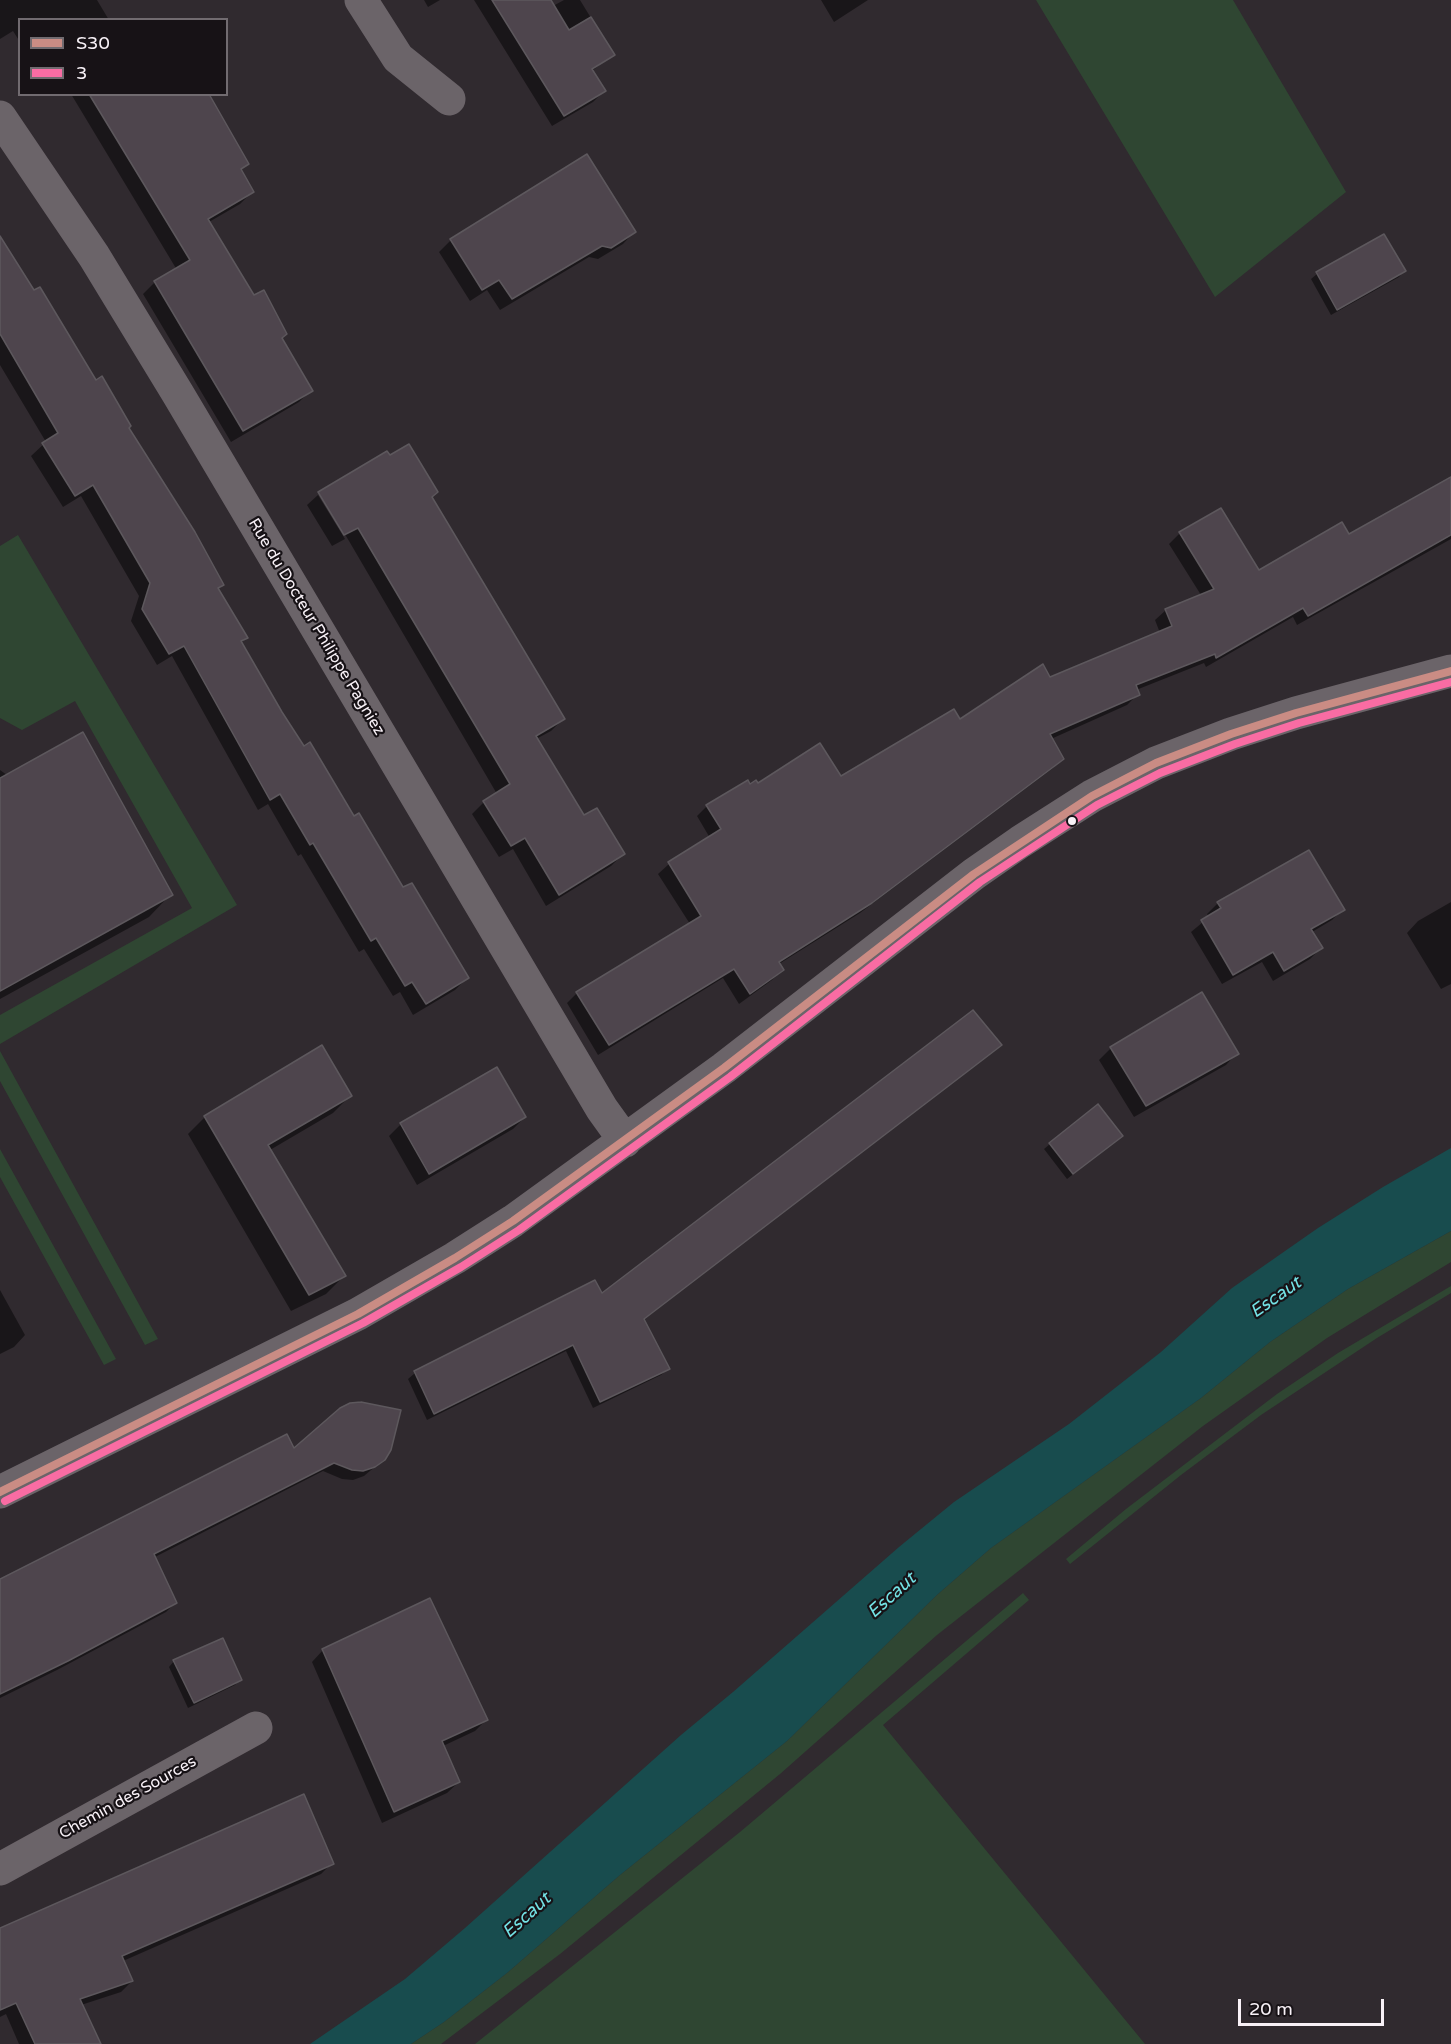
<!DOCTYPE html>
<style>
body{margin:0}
#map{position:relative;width:1451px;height:2044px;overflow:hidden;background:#302a2f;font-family:"Varela Round",sans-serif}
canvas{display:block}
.legend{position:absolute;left:18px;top:18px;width:210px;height:78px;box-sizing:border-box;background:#171216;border:2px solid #716b70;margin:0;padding:8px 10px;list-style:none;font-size:18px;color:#f8f1f7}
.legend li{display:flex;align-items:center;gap:12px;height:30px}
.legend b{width:30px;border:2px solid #716b70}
.scale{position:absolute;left:1238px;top:1999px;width:146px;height:27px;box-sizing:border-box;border:3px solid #f8f1f7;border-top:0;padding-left:8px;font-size:18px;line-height:21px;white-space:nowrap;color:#f8f1f7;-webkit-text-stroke:4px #171216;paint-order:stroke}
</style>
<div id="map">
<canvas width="1451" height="2044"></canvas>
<ul class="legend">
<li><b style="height:8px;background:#ca8c84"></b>S30</li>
<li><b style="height:8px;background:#f96ca3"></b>3</li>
</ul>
<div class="scale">20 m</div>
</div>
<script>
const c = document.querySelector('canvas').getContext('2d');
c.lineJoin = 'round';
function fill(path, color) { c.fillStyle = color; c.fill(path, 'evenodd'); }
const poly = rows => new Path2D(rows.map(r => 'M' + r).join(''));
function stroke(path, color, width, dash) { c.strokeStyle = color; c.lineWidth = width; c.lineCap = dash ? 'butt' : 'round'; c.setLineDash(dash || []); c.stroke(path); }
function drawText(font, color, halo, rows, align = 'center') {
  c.font = font + ' "Varela Round",sans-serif'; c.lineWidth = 4.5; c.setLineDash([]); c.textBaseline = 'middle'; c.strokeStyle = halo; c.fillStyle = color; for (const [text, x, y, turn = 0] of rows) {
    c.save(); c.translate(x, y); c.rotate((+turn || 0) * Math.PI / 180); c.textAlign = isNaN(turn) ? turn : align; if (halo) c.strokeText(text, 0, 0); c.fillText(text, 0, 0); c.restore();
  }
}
const green = poly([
 [1036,0,1233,0,1346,192,1215,297],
 [18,535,237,905,0,1044,0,1015,192,908,75,701,22,730,0,718,0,546],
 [0,1051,158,1339,145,1345,0,1081],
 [0,1149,116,1359,104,1365,0,1177],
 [1451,1231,1451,1262,1327,1338,1203,1426,937,1635,780,1774,560,1954,441,2044,411,2044,444,2022,507,1973,620,1875,787,1741,938,1594,991,1548,1201,1398,1270,1342,1348,1289],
 [1451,1286,1451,1293,1377,1338,1261,1415,1181,1475,1070,1564,1066,1559,1126,1509,1277,1394,1338,1353],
 [1023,1593,1029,1600,883,1725,1145,2044,475,2044,740,1832]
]);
const water = poly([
 [1451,1148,1451,1231,1348,1289,1270,1342,1201,1398,991,1548,938,1594,787,1741,620,1875,507,1973,444,2022,411,2044,310,2044,405,1979,465,1928,681,1735,733,1692,899,1547,954,1502,1069,1424,1161,1352,1232,1288,1318,1228,1383,1187]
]);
const shadow = poly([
 [0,0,97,0,109,20,20,20,20,42,13,31,0,39],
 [424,0,440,0,428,7],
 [474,0,549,0,553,6,564,0,580,0,613,54,592,71,604,91,593,102,552,126],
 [821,0,868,0,834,22],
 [71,94,195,94,247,164,240,171,252,192,240,204,209,222,311,390,299,402,231,442,143,294,155,282,177,270],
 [634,232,623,244,598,259,589,257,500,310,487,290,470,301,439,252,451,240],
 [0,239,33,292,127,428,223,585,217,590,246,637,241,643,281,713,402,889,467,978,455,990,413,1015,400,992,393,996,364,949,359,952,301,854,298,856,268,804,258,810,172,656,157,665,131,621,139,596,81,496,63,507,31,456,46,442,0,365],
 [1404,271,1399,277,1331,315,1311,279,1317,274],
 [387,453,430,498,563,719,551,731,536,739,584,817,623,854,611,866,546,906,513,849,499,857,472,814,484,802,497,794,349,541,321,495,318,495],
 [1451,478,1451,539,1297,625,1293,617,1206,667,1204,663,1136,690,1138,694,1127,705,1051,739,1063,758,1052,769,860,913,779,964,782,969,772,980,739,1004,723,978,598,1055,567,1003,577,993,690,924,658,874,669,864,710,838,697,816,707,806,757,785,840,778,1049,679,1160,633,1155,620,1166,610,1201,595,1169,544,1180,533,1221,510,1258,572,1348,536],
 [318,495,345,539,332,546,307,505],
 [0,770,171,894,149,917,0,999],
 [1451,902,1451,984,1441,989,1407,933,1418,921],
 [1218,903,1343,909,1332,920,1312,932,1321,948,1310,959,1273,981,1262,962,1222,984,1191,932,1209,917,1207,914],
 [1111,1048,1237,1053,1226,1065,1134,1117,1099,1060],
 [350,1096,333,1113,270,1150,344,1276,326,1294,291,1311,188,1134,205,1117],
 [525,1117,513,1129,417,1185,389,1136,401,1124],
 [1116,1141,1067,1179,1044,1149,1050,1144],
 [0,1290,25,1335,14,1347,0,1354],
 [601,1295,643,1320,668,1369,661,1375,593,1408,566,1351,427,1420,408,1379,415,1373],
 [294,1450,384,1459,364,1476,353,1480,342,1479,323,1471,153,1558,175,1603,166,1612,57,1670,0,1698,0,1580],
 [323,1650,486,1720,475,1731,443,1746,459,1782,447,1793,382,1823,312,1662],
 [174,1661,240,1679,235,1685,188,1708,169,1667],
 [332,1863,321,1874,123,1961,132,1981,121,1992,81,2005,88,2044,19,2044,6,2014,0,2017,0,1929]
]);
const building = poly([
 [492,0,551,0,569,30,591,17,615,55,592,69,606,91,564,116,492,0],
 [89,94,209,94,249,164,241,169,254,192,208,219,254,295,264,290,287,334,282,338,313,391,243,431,154,281,190,260,89,94],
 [587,154,636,232,611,248,602,246,512,299,499,280,482,290,450,239,587,154],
 [1384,234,1406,271,1337,310,1316,272,1384,234],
 [0,236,34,290,40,287,96,380,102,376,131,426,129,428,195,532,224,585,218,588,248,638,241,641,282,712,304,746,310,742,354,816,359,813,403,887,412,883,469,978,426,1004,412,982,405,986,376,938,371,941,313,843,310,845,280,794,270,800,184,646,169,654,142,609,150,583,93,485,75,496,42,443,58,433,0,334,0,236],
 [409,444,438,492,432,497,565,719,536,736,584,815,597,808,625,854,559,895,525,838,511,846,483,801,510,784,358,528,344,535,318,492,387,451,390,455,409,444],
 [1451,477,1451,535,1308,616,1303,608,1216,658,1215,654,1136,685,1140,695,1050,734,1064,759,872,903,779,962,784,970,750,994,734,969,609,1045,576,992,701,916,668,862,721,829,706,805,748,780,750,784,756,780,758,783,820,743,841,776,954,709,960,719,1043,664,1050,677,1172,626,1165,609,1214,589,1179,532,1221,508,1259,570,1342,522,1349,534,1451,477],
 [83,732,173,895,0,991,0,778,83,732],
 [1309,850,1345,910,1311,929,1323,948,1284,971,1273,952,1233,975,1201,920,1221,908,1217,902,1309,850],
 [1202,992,1239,1054,1146,1106,1110,1047,1202,992],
 [973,1010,1002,1045,644,1319,670,1369,600,1402,573,1345,434,1414,414,1371,595,1280,602,1293,973,1010],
 [322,1045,352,1096,268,1145,346,1276,309,1295,204,1116,322,1045],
 [497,1067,526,1117,429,1174,400,1123,497,1067],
 [1098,1104,1123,1136,1073,1174,1049,1143,1098,1104],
 [361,1402,401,1410,391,1450,385,1460,375,1467,363,1471,352,1470,334,1463,154,1554,177,1603,68,1661,0,1694,0,1579,287,1434,294,1448,340,1408,350,1403,361,1402],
 [430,1598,488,1720,442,1741,460,1782,394,1812,322,1649,430,1598],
 [223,1638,242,1680,194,1703,173,1660,223,1638],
 [304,1794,334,1864,122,1956,133,1981,80,1999,101,2044,35,2044,16,2003,0,2010,0,1928,304,1794]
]);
const street = poly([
 [361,0,398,58,449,99],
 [0,117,94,256,178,394,602,1109,625,1141],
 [0,1492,358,1314,455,1258,513,1221,724,1068,974,874,1020,842,1092,796,1156,763,1231,734,1296,713,1451,671],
 [0,1869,256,1728]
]);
const bus1 = poly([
 [0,1492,358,1314,455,1258,513,1221,724,1068,974,874,1092,796,1156,763,1231,734,1296,713,1451,671]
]);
const bus2 = poly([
 [5,1501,363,1323,461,1267,519,1230,730,1077,980,882,1097,805,1160,773,1235,744,1299,723,1451,682]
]);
const markers = [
 [1072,821,5,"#f8f1f7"]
];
const streetNames = [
 ["Rue du Docteur Philippe Pagniez",316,627,59],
 ["Chemin des Sources",128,1798,-29]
];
const waterNames = [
 ["Escaut",1276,1298,-35],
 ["Escaut",892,1596,-42],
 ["Escaut",527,1916,-42]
];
fill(green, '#2f4632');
fill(water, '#184c4e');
fill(shadow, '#0007');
fill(building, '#4e454d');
stroke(building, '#5d585d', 1.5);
stroke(street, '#6b6469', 33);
stroke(bus1, '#ca8c84', 8);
stroke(bus2, '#f96ca3', 8);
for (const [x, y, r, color] of markers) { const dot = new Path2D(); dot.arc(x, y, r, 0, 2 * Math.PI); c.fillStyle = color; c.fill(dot); stroke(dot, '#171216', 2); }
drawText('16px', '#f8f1f7', '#171216', streetNames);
drawText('italic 18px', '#73e2e5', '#171216', waterNames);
</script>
